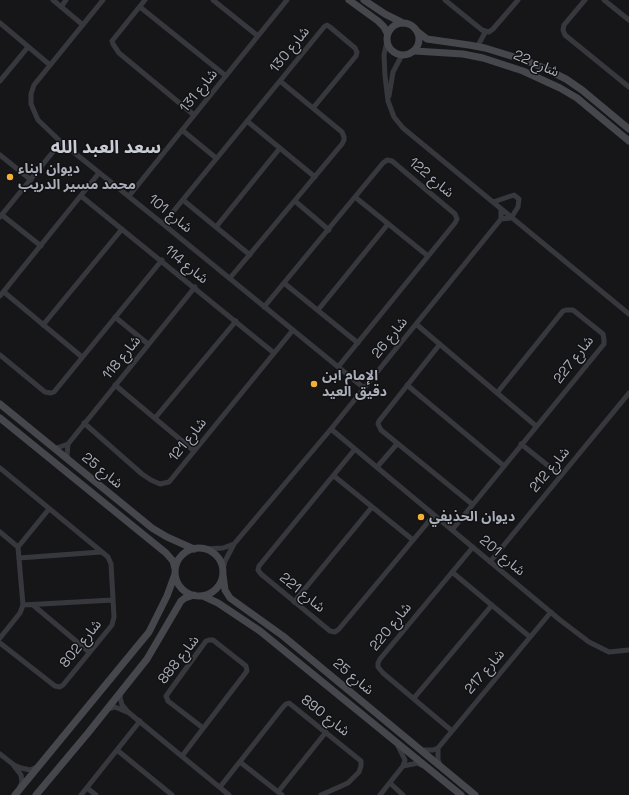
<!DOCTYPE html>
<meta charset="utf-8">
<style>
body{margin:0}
canvas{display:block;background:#161618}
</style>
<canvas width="629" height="795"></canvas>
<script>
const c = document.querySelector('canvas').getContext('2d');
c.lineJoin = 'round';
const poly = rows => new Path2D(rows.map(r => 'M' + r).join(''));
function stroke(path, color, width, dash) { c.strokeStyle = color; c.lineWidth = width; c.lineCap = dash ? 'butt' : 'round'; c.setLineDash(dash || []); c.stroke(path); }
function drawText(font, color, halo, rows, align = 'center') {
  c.font = font + ' "Space Grotesk","Noto Sans Arabic",sans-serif'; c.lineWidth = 3; c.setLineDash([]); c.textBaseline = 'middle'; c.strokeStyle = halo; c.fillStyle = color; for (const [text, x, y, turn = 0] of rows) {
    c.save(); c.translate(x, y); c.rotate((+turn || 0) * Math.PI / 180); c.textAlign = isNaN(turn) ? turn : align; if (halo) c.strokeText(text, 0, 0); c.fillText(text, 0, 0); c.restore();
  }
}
const street = poly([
 [53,0,83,25],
 [103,0,34,85,31,94,31,104,38,120,61,142,163,224,364,388],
 [145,0,112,41,113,44,119,53,194,115],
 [213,0,258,36],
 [445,0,482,30,489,32,493,29,518,0],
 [585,0,564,25,563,30,565,35,629,87],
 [604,0,629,20],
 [61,7,66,0],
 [140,7,226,76],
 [0,23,50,65],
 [387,41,384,55,385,76,388,101,394,117,403,128,629,314],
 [477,47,486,31],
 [0,81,28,47],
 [389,96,393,72,402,55],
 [247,121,315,177],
 [182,130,216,158],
 [0,155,31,180],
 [81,196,274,353],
 [129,196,287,0],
 [355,197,428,256],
 [183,200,250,255],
 [295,201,329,230],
 [493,202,514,195,519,199,518,207,511,218,501,219],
 [2,215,41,246],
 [0,217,61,142],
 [163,224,324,27,327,25,330,27,355,48,357,52,356,56,313,108],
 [216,227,280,148],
 [230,278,342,144,344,140,344,137,342,132,280,81],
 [284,283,358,343],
 [4,292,82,357],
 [0,296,99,173],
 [264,307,383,163,387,160,392,161,455,214,457,219,455,223,338,367],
 [318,310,388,224],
 [115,317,148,344],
 [416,324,536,426],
 [43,325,122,229],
 [440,344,379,421,378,424,381,430,472,504],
 [0,355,45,392,51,393,54,392,162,260],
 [115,385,194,451],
 [407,385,504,466],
 [155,418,236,321],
 [84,423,142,474,151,480,160,484,169,482,293,330],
 [331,429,560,620,589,642,609,652,629,650],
 [68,444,67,455,69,461],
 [521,444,561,476],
 [54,449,68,444,195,287],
 [355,449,259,566,258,570,261,574,330,631,335,632,339,629,434,515],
 [377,467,397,444],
 [0,468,108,557,111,564,114,617,112,625,63,685,60,687,55,686,0,643],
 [334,476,413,540],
 [452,530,604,344,604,340,603,334,573,310,566,310,563,311,497,393],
 [0,532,18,547,23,605,20,613,0,638],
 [18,547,49,509],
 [206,549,223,548,234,544],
 [19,558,101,552],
 [490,562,629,393],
 [223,570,225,561,234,544,331,429,501,219,501,210],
 [452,572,530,637],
 [294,602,372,507],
 [23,605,113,600],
 [33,605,89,652],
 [121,692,120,697,122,705,128,712,229,795],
 [414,698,492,605],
 [107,709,115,707,127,712],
 [452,731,383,673,378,667,378,663,380,659,473,547],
 [438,748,438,760,440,765],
 [117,750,172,795],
 [422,750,433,750,438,748,551,612],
 [0,754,14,765,21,768,30,770,37,767],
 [182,756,247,671,246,666,213,640,209,640,206,641,166,696,168,701,203,728],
 [240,762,282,795],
 [14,766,21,775,22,782,20,787],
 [403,766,418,763,421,765],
 [390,783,403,795],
 [220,787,283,707,286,704,289,703,361,761,361,766,359,772,348,783,321,795],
 [87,788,96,795],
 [278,792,326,732],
 [81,795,140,721],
 [380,795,403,766,405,760,398,746]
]);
const secondary = poly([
 [349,0,378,21,384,27,387,33],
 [364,0,385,14,403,23],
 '387 39a16 16 0 1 1 32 0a16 16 0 1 1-32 0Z',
 [418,32,427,39,469,45,485,48,524,60,544,68,566,79,582,90,629,129],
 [415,51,463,54,483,58,523,71,560,88,577,98,629,141],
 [0,404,152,528,167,537,194,549],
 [0,418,166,553,173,561,175,569],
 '175 572a24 24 0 1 1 48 0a24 24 0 1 1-48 0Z',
 [223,575,225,590,230,598,283,636,475,795],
 [203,596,218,603,260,631,461,795],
 [15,795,149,632,167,596,175,574],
 [36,795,88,733,147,659,181,601,185,598,194,595]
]);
const markers = [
 [10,177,4,"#f2b134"],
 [314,384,4,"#f2b134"],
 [421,517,4,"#f2b134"]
];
const streetNames = [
 ["شارع 130",290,50,-51],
 ["شارع 22",536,64,23],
 ["شارع 131",199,91,-51],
 ["شارع 122",431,178,40],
 ["شارع 101",170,214,39],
 ["شارع 114",186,265,39],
 ["شارع 26",390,338,-51],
 ["شارع 118",122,358,-51],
 ["شارع 227",574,360,-52],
 ["شارع 121",188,440,-51],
 ["شارع 212",550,470,-50],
 ["شارع 25",102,471,39],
 ["شارع 201",502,556,40],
 ["شارع 221",302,593,39],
 ["شارع 220",391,627,-51],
 ["شارع 802",81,644,-51],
 ["شارع 888",179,660,-52],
 ["شارع 217",485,672,-50],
 ["شارع 25",353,677,40],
 ["شارع 890",325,716,38]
];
const poiNames = [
 ["ديوان ابناء",18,169],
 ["محمد مسير الدريب",18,185],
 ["الإمام ابن",322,376],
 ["دقيق العيد",322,392],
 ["ديوان الحذيفي",429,517]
];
const districtNames = [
 ["سعد العبد الله",106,148]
];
stroke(street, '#37383d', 5);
stroke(secondary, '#45474d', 7);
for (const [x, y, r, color] of markers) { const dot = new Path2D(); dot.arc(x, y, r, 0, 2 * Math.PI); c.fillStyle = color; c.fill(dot); stroke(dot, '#111113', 1.5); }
drawText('14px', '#a8adb8', '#111113', streetNames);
drawText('bold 14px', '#a8adb8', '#111113', poiNames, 'left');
drawText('bold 18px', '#c9ccd4', '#111113', districtNames);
</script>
